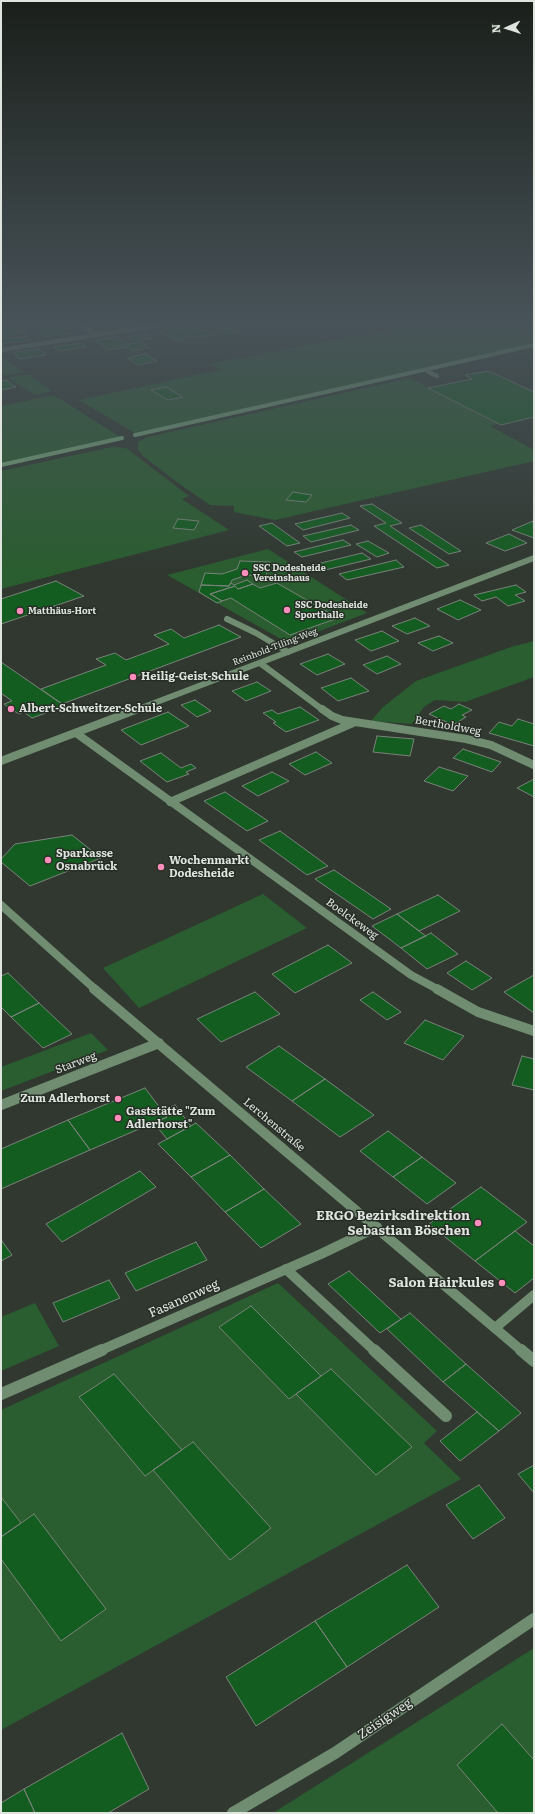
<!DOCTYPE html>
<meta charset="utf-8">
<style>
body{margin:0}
#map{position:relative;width:535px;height:1814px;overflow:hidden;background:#303830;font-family:Literata,serif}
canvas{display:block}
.frame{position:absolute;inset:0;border:2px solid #dfe4df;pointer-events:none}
.north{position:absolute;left:487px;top:8px;width:40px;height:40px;-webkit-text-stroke:3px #262e26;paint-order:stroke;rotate:267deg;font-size:11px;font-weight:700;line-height:16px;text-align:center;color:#dfe4df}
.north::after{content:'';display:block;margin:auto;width:14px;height:18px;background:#dfe4df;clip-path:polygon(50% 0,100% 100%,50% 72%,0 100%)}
</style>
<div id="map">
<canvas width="535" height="1814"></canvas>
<div class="frame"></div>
<div class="north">N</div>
</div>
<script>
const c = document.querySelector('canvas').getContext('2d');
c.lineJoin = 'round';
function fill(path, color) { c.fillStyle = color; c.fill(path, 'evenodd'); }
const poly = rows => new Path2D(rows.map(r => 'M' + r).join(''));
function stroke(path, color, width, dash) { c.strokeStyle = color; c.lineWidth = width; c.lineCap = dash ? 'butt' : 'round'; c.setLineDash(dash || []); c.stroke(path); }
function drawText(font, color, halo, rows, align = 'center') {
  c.font = font + ' Literata,serif'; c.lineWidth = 3; c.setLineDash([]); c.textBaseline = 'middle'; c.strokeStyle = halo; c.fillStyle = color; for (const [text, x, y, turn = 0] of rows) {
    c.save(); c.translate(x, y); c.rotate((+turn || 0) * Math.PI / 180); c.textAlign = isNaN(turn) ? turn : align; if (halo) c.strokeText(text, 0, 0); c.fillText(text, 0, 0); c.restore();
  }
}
const green = poly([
 [434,321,504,321,534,334,534,343,135,433,79,400,220,370,209,364],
 [1,358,3,358,24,372,5,376,1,373],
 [24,375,29,375,52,391,35,395,8,378],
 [410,378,497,424,490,426,534,450,534,461,275,520,234,512,234,506,210,505,178,483,143,456,138,450,138,442,148,437],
 [50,396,57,397,120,437,1,464,1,406],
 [112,447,126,448,189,496,182,499,229,530,1,589,1,471],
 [268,549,367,613,288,643,167,575],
 [534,641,534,677,465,702,435,700,424,707,412,724,371,721,383,707,416,681,511,647],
 [263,894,307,928,139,1008,103,968],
 [91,1033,108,1050,1,1091,1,1067],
 [278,1283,437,1431,424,1443,461,1479,1,1730,1,1410],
 [35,1303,59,1346,1,1371,1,1317],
 [534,1648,534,1813,273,1813]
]);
const stream = poly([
 [135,435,534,345],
 [1,465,122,438]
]);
const building = poly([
 [52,321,59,326,70,324,75,327,67,329,73,333,46,337,40,333,45,333,32,324,52,321],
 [101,321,124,321,129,324,105,328,101,325,106,324,101,321],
 [215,321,219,324,227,323,240,332,225,334,205,322,215,321],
 [237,321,248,321,254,325,244,326,237,321],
 [259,321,272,321,277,324,266,326,259,321],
 [20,326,27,332,9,334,14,338,26,336,31,340,1,344,1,328,20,326],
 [193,326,201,331,206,330,215,335,195,338,191,336,181,338,185,340,175,341,159,331,193,326],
 [144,334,150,338,138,340,149,348,132,351,126,347,108,350,95,340,116,337,127,344,136,343,127,337,144,334],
 [81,343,86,347,59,351,53,347,81,343],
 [39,349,46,355,19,359,13,352,39,349],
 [145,354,157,361,138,365,127,358,145,354],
 [489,371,534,392,534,417,501,425,428,388,472,379,465,375,489,371],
 [6,380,16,387,1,390,1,381,6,380],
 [166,387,183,397,168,400,151,390,166,387],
 [293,492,312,495,306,502,286,500,293,492],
 [372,504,402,523,390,526,449,565,437,568,374,526,386,523,360,506,372,504],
 [342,513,350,518,303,530,295,524,342,513],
 [178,519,199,521,194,530,173,528,178,519],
 [533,521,534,538,512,530,533,521],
 [272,523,300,543,287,546,259,526,272,523],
 [351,525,359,530,311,542,303,536,351,525],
 [421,525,461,551,449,554,409,528,421,525],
 [509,534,527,543,505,551,486,543,509,534],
 [343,540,351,545,302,557,294,552,343,540],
 [368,541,389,553,377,557,356,544,368,541],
 [362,553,371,559,321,571,313,565,362,553],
 [396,560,404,567,347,580,339,574,396,560],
 [240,561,270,562,266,576,247,575,232,580,229,586,201,585,205,573,222,574,237,569,240,561],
 [247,580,253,584,238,589,235,586,210,594,222,601,217,603,199,592,201,585,229,586,231,583,234,585,247,580],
 [56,581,84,596,1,624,1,599,56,581],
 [277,583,338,618,290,635,231,598,222,601,210,594,235,586,238,589,253,584,260,588,277,583],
 [516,585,526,592,515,595,525,601,508,606,496,597,482,601,474,595,516,585],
 [460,600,481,610,458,620,437,609,460,600],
 [415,618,430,626,407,634,392,626,415,618],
 [219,625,241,637,62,704,41,689,106,665,96,659,115,653,126,660,169,644,154,635,171,629,184,638,219,625],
 [382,631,399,641,371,651,355,640,382,631],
 [439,636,453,643,433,651,418,643,439,636],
 [328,654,345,664,317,675,300,664,328,654],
 [387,656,401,664,377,674,363,665,387,656],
 [1,662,62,704,65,706,32,718,24,712,19,714,11,709,4,704,12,701,1,693,1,662],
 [351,678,369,691,338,701,321,688,351,678],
 [257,682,271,691,246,701,232,691,257,682],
 [195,700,211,711,197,717,181,705,195,700],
 [459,704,472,710,462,715,466,717,453,725,429,714,444,706,451,709,459,704],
 [300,707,319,720,286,732,273,723,276,722,263,713,272,710,278,714,300,707],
 [168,712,189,726,141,745,121,730,168,712],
 [518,719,534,724,534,746,489,733,499,722,512,726,518,719],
 [377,736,414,739,410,756,373,752,377,736],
 [463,749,501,762,492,772,453,758,463,749],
 [316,752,332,763,305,775,289,764,316,752],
 [161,753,181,768,191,764,196,768,186,772,189,774,167,782,140,761,161,753],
 [439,767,468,776,453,791,424,781,439,767],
 [272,772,289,781,258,796,242,786,272,772],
 [534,779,534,797,517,788,534,779],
 [225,792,268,821,247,831,204,801,225,792],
 [280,831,328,866,307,875,259,840,280,831],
 [72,835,101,858,30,886,1,862,1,859,15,844,72,835],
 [334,870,391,909,373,919,315,879,334,870],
 [438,895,460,911,419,931,397,914,438,895],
 [397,914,419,931,426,936,401,948,372,926,397,914],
 [431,933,458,954,427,969,401,948,431,933],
 [328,945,352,963,295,993,272,974,328,945],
 [466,961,492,978,472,990,447,973,466,961],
 [8,973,39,1003,11,1017,1,1007,1,976,8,973],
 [534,975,534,1013,504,992,534,975],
 [255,992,280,1014,221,1042,197,1019,255,992],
 [373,992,401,1012,387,1020,360,1000,373,992],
 [39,1003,72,1034,43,1048,11,1017,39,1003],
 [425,1020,464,1036,443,1060,404,1043,425,1020],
 [279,1046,325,1079,292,1101,246,1067,279,1046],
 [522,1056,534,1059,534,1090,512,1085,522,1056],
 [325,1079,374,1115,340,1137,292,1101,325,1079],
 [145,1088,167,1117,90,1150,68,1120,145,1088],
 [175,1105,191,1126,167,1139,154,1123,167,1117,162,1111,175,1105],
 [68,1120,90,1150,1,1189,1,1149,68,1120],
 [196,1123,230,1155,191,1177,158,1144,196,1123],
 [388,1131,422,1157,393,1177,360,1151,388,1131],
 [230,1155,264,1189,225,1212,191,1177,230,1155],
 [422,1157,456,1183,427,1204,393,1177,422,1157],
 [140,1171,156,1187,62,1242,46,1224,140,1171],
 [481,1187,527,1222,475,1261,429,1224,481,1187],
 [264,1189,301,1224,261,1248,225,1212,264,1189],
 [515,1231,534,1246,534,1278,515,1293,475,1261,515,1231],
 [2,1241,12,1255,1,1261,1,1242,2,1241],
 [196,1242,207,1260,136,1291,125,1273,196,1242],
 [349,1271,401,1319,380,1333,328,1284,349,1271],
 [109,1280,120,1298,63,1322,53,1303,109,1280],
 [251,1306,321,1376,289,1399,219,1327,251,1306],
 [410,1313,466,1364,443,1382,387,1329,410,1313],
 [466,1364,521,1413,499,1431,443,1382,466,1364],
 [331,1369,412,1447,376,1475,296,1394,331,1369],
 [114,1374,182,1450,145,1476,79,1397,114,1374],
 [477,1412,499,1431,460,1461,440,1441,477,1412],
 [193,1442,271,1528,230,1560,153,1470,193,1442],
 [534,1465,534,1493,518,1474,534,1465],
 [479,1485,505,1518,473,1539,446,1505,479,1485],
 [1,1497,21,1523,1,1537,1,1497],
 [34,1514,106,1609,61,1641,1,1559,1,1537,34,1514],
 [407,1565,439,1607,347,1667,315,1621,407,1565],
 [315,1621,347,1667,256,1726,226,1677,315,1621],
 [502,1724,534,1760,534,1813,498,1813,457,1765,502,1724],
 [122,1733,149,1789,108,1813,35,1813,24,1789,122,1733],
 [24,1789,35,1813,1,1813,1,1803,24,1789]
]);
const serviceFar3 = poly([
 [427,371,437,376]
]);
const serviceFar2 = poly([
 [227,619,256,633,288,652]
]);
const serviceFar1 = poly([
 [286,1269,375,1351],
 [495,1328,534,1295]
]);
const service = poly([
 [374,1350,446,1416]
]);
const minorFar4 = poly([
 [76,321,95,335],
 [1,350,184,321]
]);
const minorFar3 = poly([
 [260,663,323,710],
 [136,710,534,558]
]);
const minorFar2 = poly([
 [322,709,332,716,342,720,466,739,491,745,534,765],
 [76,733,411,975,439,990],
 [1,761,138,709],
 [170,802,353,723]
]);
const minorFar1 = poly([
 [437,989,478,1012,534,1031],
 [1,1105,159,1043],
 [99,1351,321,1254,377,1227]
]);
const minor = poly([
 [1,1394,102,1350],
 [233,1813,335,1753,534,1619]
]);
const tertiaryFar2 = poly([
 [1,905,96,990]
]);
const tertiaryFar1 = poly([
 [94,989,522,1351]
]);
const tertiary = poly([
 [521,1350,534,1361]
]);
const markers = [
 [245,573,4,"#ff8ebb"],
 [287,610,4,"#ff8ebb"],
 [20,611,4,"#ff8ebb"],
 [133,677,4,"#ff8ebb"],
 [11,709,4,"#ff8ebb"],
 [48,860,4,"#ff8ebb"],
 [161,867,4,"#ff8ebb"],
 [118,1099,4,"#ff8ebb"],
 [118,1118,4,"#ff8ebb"],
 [478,1223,4,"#ff8ebb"],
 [502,1283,4,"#ff8ebb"]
];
const farPoinames = [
 ["SSC Dodesheide",253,568],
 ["Vereinshaus",253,578],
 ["SSC Dodesheide",295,605],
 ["Sporthalle",295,615],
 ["Matthäus-Hort",28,611]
];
const farStreetnames = [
 ["Reinhold-Tiling-Weg",275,647,-21]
];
const poiNames = [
 ["Heilig-Geist-Schule",141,677],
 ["Albert-Schweitzer-Schule",19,709],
 ["Sparkasse",56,854],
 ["Osnabrück",56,867],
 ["Wochenmarkt",169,861],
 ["Dodesheide",169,874],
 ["Zum Adlerhorst",110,1099,"right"],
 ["Gaststätte \"Zum",126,1112],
 ["Adlerhorst\"",126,1125]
];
const streetNames = [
 ["Bertholdweg",448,726,10],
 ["Boelckeweg",352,919,36],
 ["Starweg",76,1063,-21],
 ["Lerchenstraße",274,1125,40]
];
const nearPoinames = [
 ["ERGO Bezirksdirektion",470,1216],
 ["Sebastian Böschen",470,1231],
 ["Salon Hairkules",494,1283]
];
const nearStreetnames = [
 ["Fasanenweg",184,1299,-24],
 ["Zeisigweg",385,1719,-34]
];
fill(green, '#2a5d2f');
stroke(stream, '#77a87b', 4);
fill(building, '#145d21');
stroke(building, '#7a827a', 1);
stroke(serviceFar3, '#708c71', 4.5);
stroke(serviceFar2, '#708c71', 6);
stroke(serviceFar1, '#708c71', 10);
stroke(service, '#708c71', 12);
stroke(minorFar4, '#708c71', 4.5);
stroke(minorFar3, '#708c71', 6);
stroke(minorFar2, '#708c71', 8);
stroke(minorFar1, '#708c71', 10);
stroke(minor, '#708c71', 12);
stroke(tertiaryFar2, '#708c71', 8);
stroke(tertiaryFar1, '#708c71', 10);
stroke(tertiary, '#708c71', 12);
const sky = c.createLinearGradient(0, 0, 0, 575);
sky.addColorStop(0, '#1a1f1a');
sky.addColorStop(0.56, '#485359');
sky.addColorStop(1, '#48535900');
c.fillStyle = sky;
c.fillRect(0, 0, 535, 575);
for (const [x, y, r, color] of markers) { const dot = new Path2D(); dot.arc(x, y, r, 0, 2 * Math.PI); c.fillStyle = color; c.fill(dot); stroke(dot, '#262e26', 1.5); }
drawText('bold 9px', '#dfe4df', '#262e26', farPoinames, 'left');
drawText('9px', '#dfe4df', '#262e26', farStreetnames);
drawText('bold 11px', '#dfe4df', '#262e26', poiNames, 'left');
drawText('11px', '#dfe4df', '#262e26', streetNames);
drawText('bold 13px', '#dfe4df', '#262e26', nearPoinames, 'right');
drawText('13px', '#dfe4df', '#262e26', nearStreetnames);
</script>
